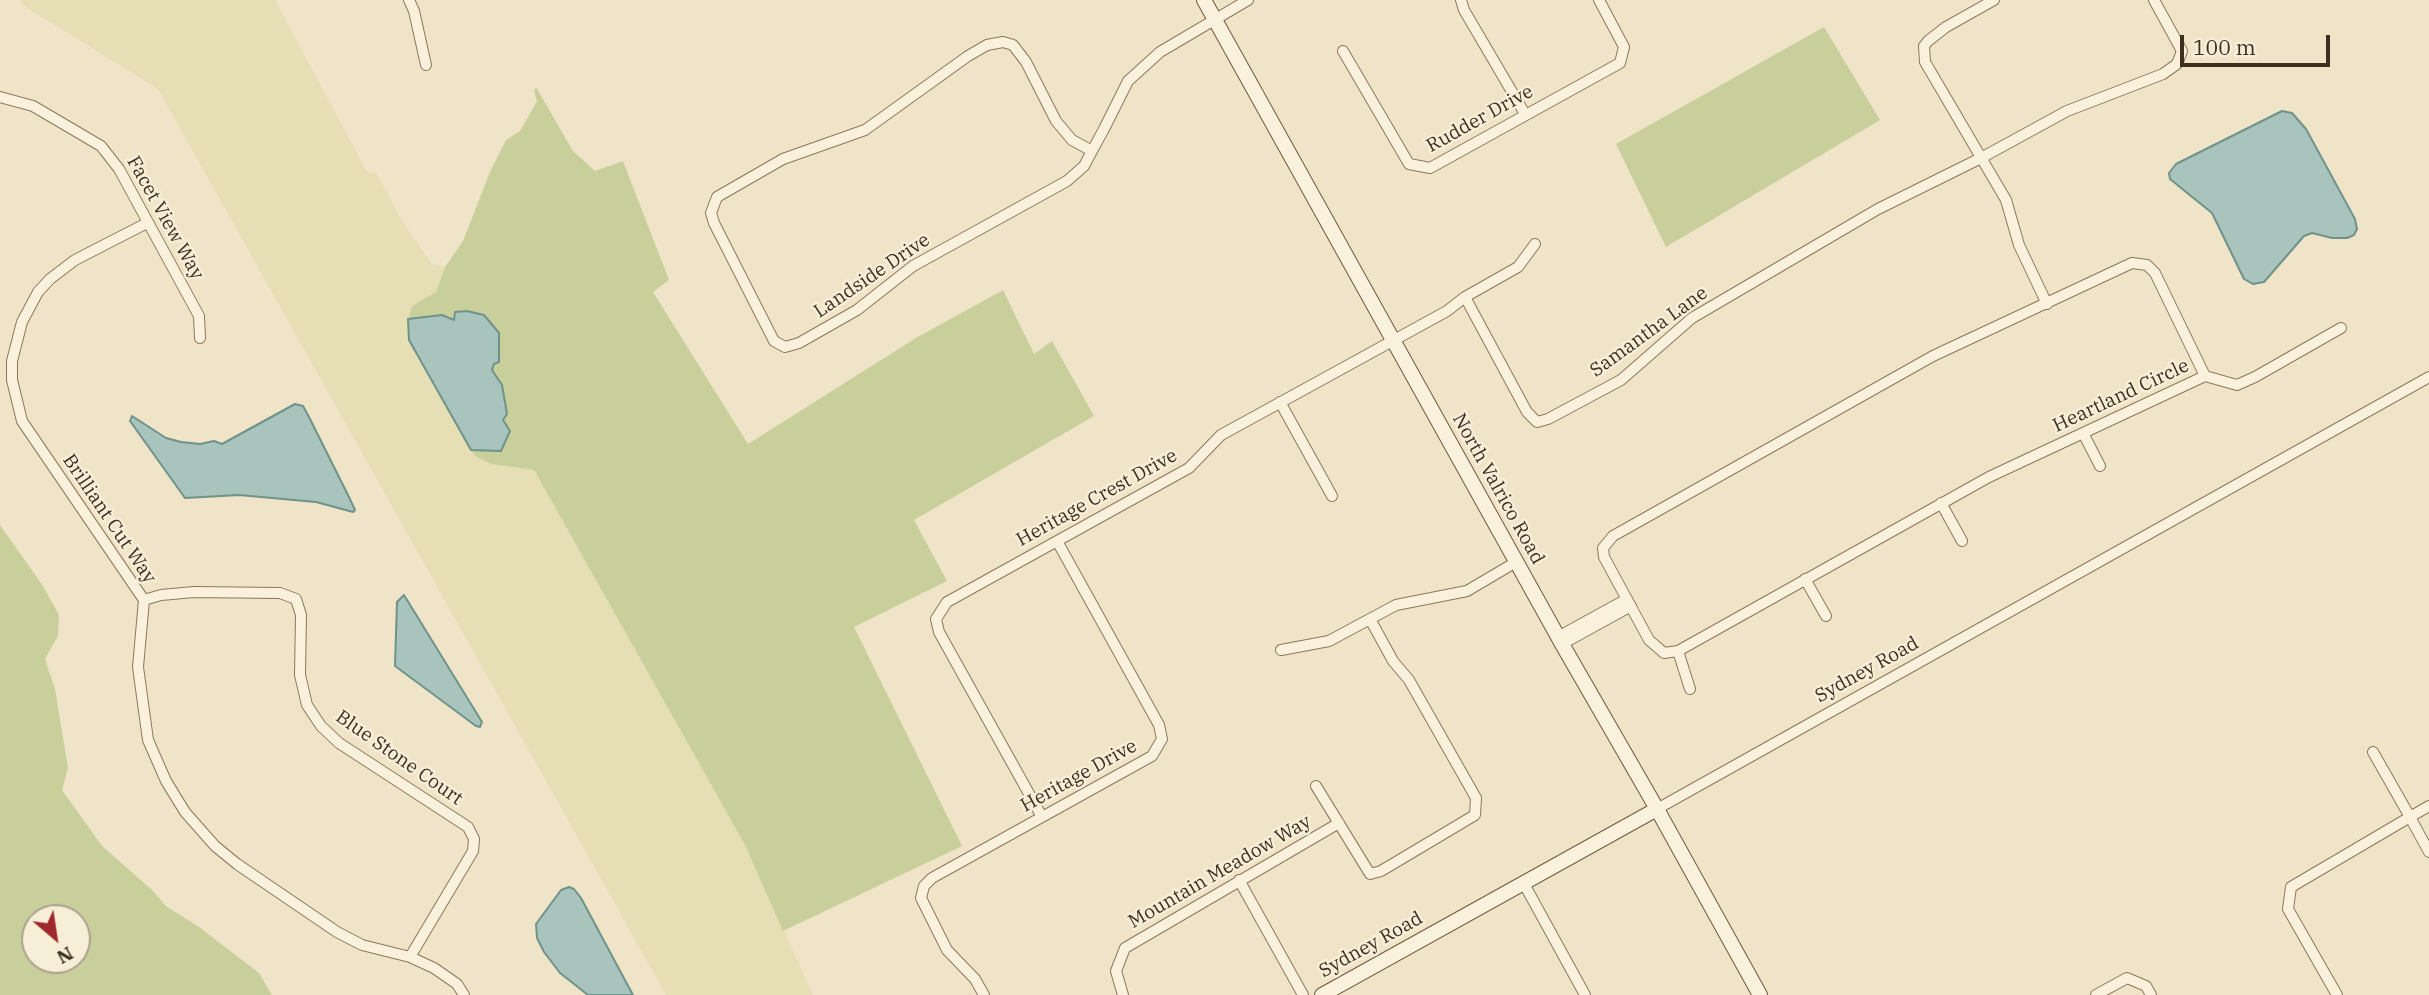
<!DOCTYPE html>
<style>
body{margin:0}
#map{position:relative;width:2429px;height:995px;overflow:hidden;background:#f0e4c8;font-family:"IBM Plex Serif",serif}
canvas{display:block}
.north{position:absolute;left:21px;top:904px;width:70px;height:70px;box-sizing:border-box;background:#f7eed8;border:2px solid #ada18e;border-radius:50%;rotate:151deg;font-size:19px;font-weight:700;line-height:28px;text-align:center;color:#3d2e20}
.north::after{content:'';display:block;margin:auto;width:24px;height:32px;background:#9e2a2b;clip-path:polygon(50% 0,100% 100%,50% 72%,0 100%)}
.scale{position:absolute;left:2180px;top:35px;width:150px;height:32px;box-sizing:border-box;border:4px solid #3d2e20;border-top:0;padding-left:9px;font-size:21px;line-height:24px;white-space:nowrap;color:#3d2e20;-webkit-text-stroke:5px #f7eed8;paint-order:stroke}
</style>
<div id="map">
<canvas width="2429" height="995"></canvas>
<div class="north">N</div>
<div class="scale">100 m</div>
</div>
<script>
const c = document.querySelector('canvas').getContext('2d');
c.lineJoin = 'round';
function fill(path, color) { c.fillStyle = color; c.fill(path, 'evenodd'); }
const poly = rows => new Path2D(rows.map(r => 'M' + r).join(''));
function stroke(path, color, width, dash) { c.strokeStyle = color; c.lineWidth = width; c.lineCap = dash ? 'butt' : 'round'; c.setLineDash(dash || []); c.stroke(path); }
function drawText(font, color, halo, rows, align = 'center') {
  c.font = font + ' "IBM Plex Serif",serif'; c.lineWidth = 5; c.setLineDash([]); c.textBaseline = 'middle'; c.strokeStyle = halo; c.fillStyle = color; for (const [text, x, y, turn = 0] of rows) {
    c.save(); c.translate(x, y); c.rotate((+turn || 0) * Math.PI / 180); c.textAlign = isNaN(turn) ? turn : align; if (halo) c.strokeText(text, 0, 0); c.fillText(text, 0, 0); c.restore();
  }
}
const farmland = poly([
 [20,0,275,0,366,170,369,173,376,172,402,221,432,264,445,267,436,292,412,306,408,319,410,340,475,456,491,464,534,470,745,845,813,995,666,995,158,89,24,6]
]);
const green = poly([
 [1824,27,1880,120,1666,247,1616,144],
 [536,87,573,151,595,171,623,161,669,280,653,292,748,444,916,338,1003,290,1034,354,1052,341,1094,416,914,520,947,581,854,627,962,846,783,931,745,845,534,470,491,464,475,456,471,450,501,451,503,420,507,414,502,385,492,370,499,333,484,315,467,311,455,312,454,320,429,316,408,319,412,306,436,292,445,267,463,241,490,172,506,140,520,131,537,101,534,91],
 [0,525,43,586,59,615,58,636,45,659,55,689,68,768,62,790,102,846,152,890,166,906,199,927,259,973,272,995,0,995],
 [35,918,77,918,77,960,35,960]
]);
const water = poly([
 [2282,111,2292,113,2306,129,2355,219,2357,229,2354,235,2347,238,2332,238,2312,233,2304,236,2264,282,2253,284,2244,279,2212,213,2170,179,2169,173,2176,164,2282,111],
 [467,311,484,315,499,333,499,362,494,364,492,370,502,385,507,414,503,420,510,431,501,451,471,450,409,340,408,319,442,315,454,320,455,312,467,311],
 [295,404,303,406,309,417,349,497,355,510,353,512,316,502,239,495,185,498,130,421,132,416,166,438,181,442,200,444,214,441,222,444,295,404],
 [404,595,482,722,480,727,476,726,395,666,397,602,404,595],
 [569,887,574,889,581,898,633,995,588,995,560,973,544,952,537,938,536,924,561,890,569,887]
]);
const street = poly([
 [409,0,414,11,426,65],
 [1461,0,1464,10,1525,114],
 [1994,0,1946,27,1928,41,1924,46,1925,62,2006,200,2019,245,2047,304],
 [1343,51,1409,164,1430,168,1620,63,1624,47,1599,0],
 [0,97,33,106,101,146,119,169,199,316,200,338],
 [1092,151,1072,140,1056,121,1026,62,1013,45,1003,42,987,45,968,56,865,130,783,159,717,197,711,213,714,223,774,341,785,347,799,343,857,310,913,266,1067,181,1084,166,1092,151,1104,129,1128,81,1160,52,1248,0],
 [147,223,75,260,50,279,38,292,22,322,12,361,12,380,22,421,144,600,138,667,148,740,166,781,185,812,215,846,237,864,337,932,362,945,410,957,434,968,457,984,464,995],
 [2132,263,2147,265,2155,273,2205,376,1989,477,1678,651,1664,653,1649,640,1604,557,1603,548,1613,536,1933,356,2132,263],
 [1465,297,1527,412,1537,422,1548,419,1621,380,1692,318,1878,209,1981,158,2067,111,2163,74,2177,64,2182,51,2154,0],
 [2205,376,2237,385,2255,377,2341,328],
 [1280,402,1332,496],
 [2083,433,2100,466],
 [1941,503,1962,541],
 [1805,579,1826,616],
 [144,600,161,595,194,592,280,593,296,599,301,615,300,675,307,705,321,726,339,743,468,827,474,839,473,851,410,957],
 [1558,637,1627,599],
 [1562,644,1631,606],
 [1281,650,1329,641,1396,605,1467,591,1516,562],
 [1678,651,1690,689],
 [1316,786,1370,874,1381,871,1475,815,1476,798,1409,680,1393,661,1370,619],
 [2429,806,2410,817,2429,852],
 [1657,809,2429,377],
 [1042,817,939,632,936,619,947,602,1189,468,1221,435,1447,311,1465,297,1518,267,1535,244],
 [1239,880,1303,995],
 [1523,882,1585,995],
 [984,995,975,979,947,950,921,898,924,886,932,878,1152,756,1162,739,1159,725,1057,541],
 [1123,995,1116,971,1125,948,1339,823],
 [2096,995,2127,978,2146,986,2151,995],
 [2337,995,2288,909,2291,887,2410,817,2373,752]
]);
const secondary = poly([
 [1204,0,1562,644,1657,809,1760,995],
 [1322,995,1657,809]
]);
const streetNames = [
 ["Rudder Drive",1480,119,-29],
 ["Facet View Way",165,218,61],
 ["Landside Drive",872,276,-34],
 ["Samantha Lane",1649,332,-36],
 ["Heartland Circle",2121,396,-25],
 ["North Valrico Road",1498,489,61],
 ["Heritage Crest Drive",1097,498,-29],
 ["Brilliant Cut Way",109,519,56],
 ["Sydney Road",1867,670,-29],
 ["Blue Stone Court",399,758,35],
 ["Heritage Drive",1079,776,-29],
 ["Mountain Meadow Way",1220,872,-30],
 ["Sydney Road",1371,945,-29]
];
fill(farmland, '#e6deb5');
fill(green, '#c9cf9b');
fill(water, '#a9c4bc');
stroke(water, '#6f938a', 2);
stroke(street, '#8d765c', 12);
stroke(secondary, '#6f573f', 16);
stroke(street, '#faf1dc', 10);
stroke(secondary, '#faf1dc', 14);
drawText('19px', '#3d2e20', '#f7eed8', streetNames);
</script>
